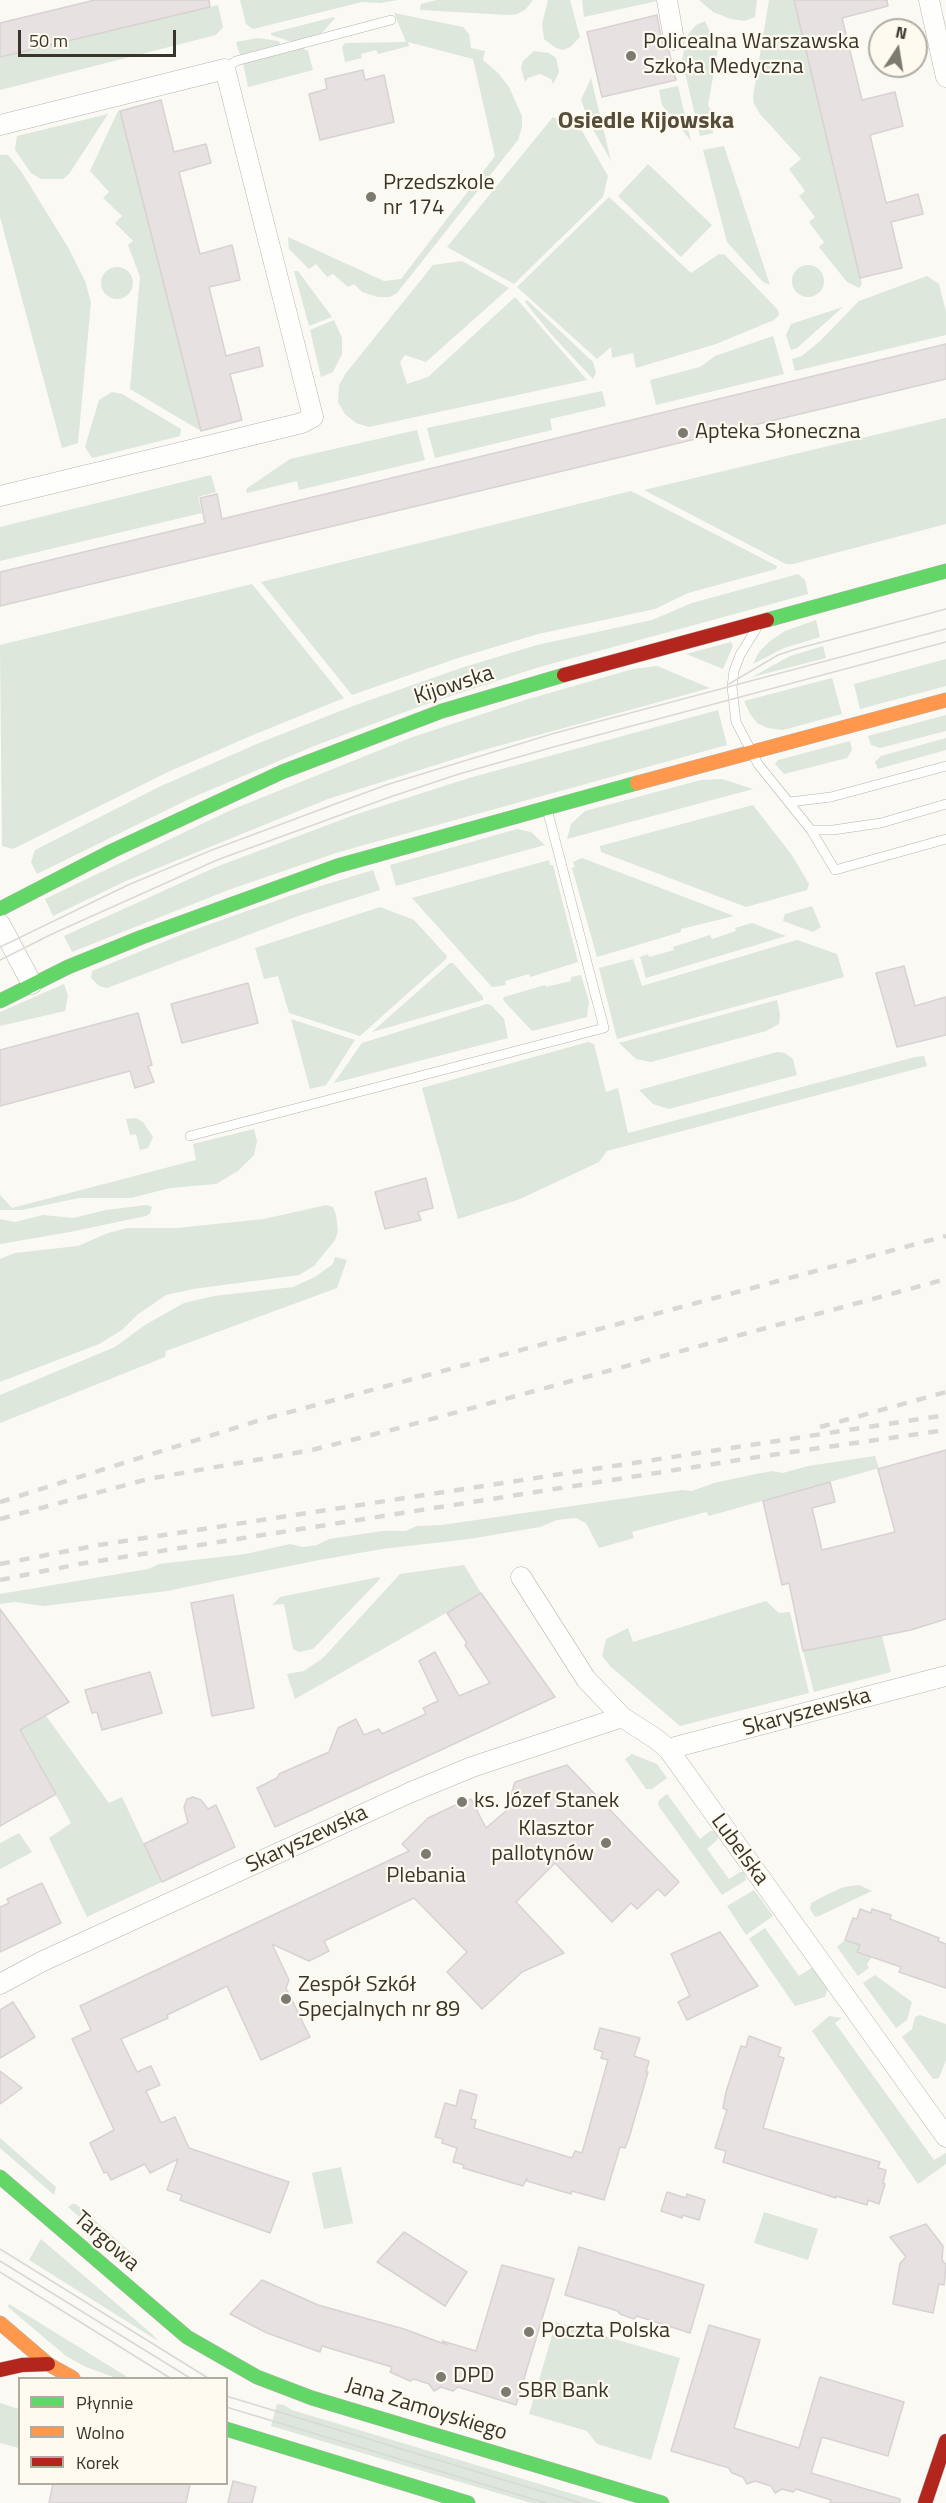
<!DOCTYPE html>
<meta charset="utf-8">
<style>
body{margin:0}
#map{position:relative;width:946px;height:2503px;overflow:hidden;background:#faf9f4;font-family:"Titillium Web",sans-serif}
canvas{display:block}
.legend{position:absolute;left:18px;top:2377px;width:210px;height:108px;box-sizing:border-box;background:#fefaf0;border:2px solid #afaba1;margin:0;padding:8px 10px;list-style:none;font-size:18px;color:#39352b}
.legend li{display:flex;align-items:center;gap:12px;height:30px}
.legend b{width:30px;border:2px solid #afaba1}
.north{position:absolute;left:868px;top:18px;width:60px;height:60px;box-sizing:border-box;background:#fefaf0;border:2px solid #afaba1;border-radius:50%;rotate:12deg;font-size:16px;font-weight:700;line-height:24px;text-align:center;color:#39352b}
.north::after{content:'';display:block;margin:auto;width:21px;height:27px;background:#7d7a71;clip-path:polygon(50% 0,100% 100%,50% 72%,0 100%)}
.scale{position:absolute;left:18px;top:30px;width:158px;height:27px;box-sizing:border-box;border:3px solid #39352b;border-top:0;padding-left:8px;font-size:18px;line-height:21px;white-space:nowrap;color:#39352b;-webkit-text-stroke:4px #fefaf0;paint-order:stroke}
</style>
<div id="map">
<canvas width="946" height="2503"></canvas>
<ul class="legend">
<li><b style="height:8px;background:#63d668"></b>Płynnie</li>
<li><b style="height:8px;background:#ff974d"></b>Wolno</li>
<li><b style="height:8px;background:#b3261e"></b>Korek</li>
</ul>
<div class="north">N</div>
<div class="scale">50 m</div>
</div>
<script>
const c = document.querySelector('canvas').getContext('2d');
c.lineJoin = 'round';
function fill(path, color) { c.fillStyle = color; c.fill(path, 'evenodd'); }
const poly = rows => new Path2D(rows.map(r => 'M' + r).join(''));
function stroke(path, color, width, dash) { c.strokeStyle = color; c.lineWidth = width; c.lineCap = dash ? 'butt' : 'round'; c.setLineDash(dash || []); c.stroke(path); }
function drawText(font, color, halo, rows, align = 'center') {
  c.font = font + ' "Titillium Web",sans-serif'; c.lineWidth = 4.5; c.setLineDash([]); c.textBaseline = 'middle'; c.strokeStyle = halo; c.fillStyle = color; for (const [text, x, y, turn = 0] of rows) {
    c.save(); c.translate(x, y); c.rotate((+turn || 0) * Math.PI / 180); c.textAlign = isNaN(turn) ? turn : align; if (halo) c.strokeText(text, 0, 0); c.fillText(text, 0, 0); c.restore();
  }
}
const green = poly([
 [240,0,398,0,380,3,362,2,253,29,246,24],
 [437,0,533,0,525,10,517,14,508,15,420,10,421,4],
 [548,0,570,0,580,37,570,47,563,50,556,48,544,39,542,24],
 [582,0,656,0,657,1,584,17],
 [699,0,757,0,755,17,744,21,731,19,713,12],
 [769,0,794,0,862,284,859,288,847,282,819,247,824,242,809,222,815,217,799,196,805,191,789,169,801,159,760,114,754,104,753,97],
 [218,5,223,27,216,35,0,90,0,57],
 [394,13,463,27,469,34,471,48,485,51,483,60,499,74,509,87,522,116,522,127,518,140,397,293,390,297,378,297,362,292,354,284,348,287,333,274,327,277,316,264,309,269,289,249,288,237,384,281,401,279,495,156,473,59,408,42,409,46,378,54,376,50,361,54,362,58,345,62,342,47,345,43,406,42],
 [334,17,335,18,322,33,292,42,271,35,271,33],
 [705,21,718,49,708,105,713,114,713,133,700,136,682,60,687,36,696,25],
 [258,38,278,41,281,44,240,55,236,42],
 [303,48,308,51,313,70,248,87,243,63],
 [534,51,549,53,556,58,559,72,553,84,551,79,540,74,528,78,525,82,521,68,523,61],
 [591,78,611,161,590,124,581,100],
 [678,86,691,141,662,105,659,90],
 [118,111,120,111,201,431,130,389,140,277,128,245,133,241,115,223,122,216,103,198,109,192,90,171],
 [108,114,69,174,63,179,41,179,31,173,15,150,17,136],
 [553,117,582,131,608,176,603,197,514,284,447,247],
 [724,146,770,285,763,282,727,242,703,150],
 [0,155,8,155,21,171,69,249,85,281,91,302,78,443,62,448,0,217],
 [648,164,712,225,681,257,618,196],
 [609,197,691,273,719,254,725,255,778,310,779,315,774,320,716,344,636,368,633,353,612,358,611,347,597,359,517,287],
 [462,261,509,288,426,362,405,355,400,362,407,384,428,377,515,297,587,380,369,427,356,423,345,414,338,402,339,385,346,373,433,265],
 '792 281a16 16 0 1 1 32 0a16 16 0 1 1-32 0Z',
 '101 283a16 16 0 1 1 32 0a16 16 0 1 1-32 0Z',
 [294,271,298,271,332,317,309,326],
 [927,276,939,284,946,312,946,335,795,371,792,359,802,356,820,341,859,301],
 [527,300,593,362,596,373,593,379,551,334,525,302],
 [843,307,797,348,791,350,786,335,791,324],
 [334,320,342,338,342,354,333,372,321,377,310,330],
 [773,336,784,374,656,405,650,380,700,367,715,356],
 [602,391,606,406,550,419,552,430,435,458,427,428],
 [112,392,122,394,181,429,180,436,92,458,85,447,99,400],
 [946,418,946,524,793,564,786,564,644,490],
 [417,430,425,460,299,490,297,481,247,493,246,489,290,459],
 [211,475,216,492,198,497,202,513,0,561,0,527],
 [631,491,777,566,776,569,688,593,655,609,538,634,458,658,352,695,261,582],
 [798,574,805,580,808,594,536,668,421,706,314,746,189,799,37,874,31,862,35,850,161,786,259,743,353,706,461,668,537,645,652,620,692,603],
 [252,584,344,698,253,735,168,772,13,849,2,846,0,645],
 [816,620,820,637,784,648,753,664,759,652,770,641,785,631],
 [731,642,733,646,723,669,686,654],
 [823,646,826,658,752,677,790,656],
 [946,659,946,686,860,709,854,684],
 [657,666,710,688,480,751,328,799,126,881,53,916,45,899,231,810,410,738,525,700,633,669],
 [832,678,842,714,783,730,767,728,757,723,750,714,744,701],
 [718,710,727,745,339,852,231,889,72,952,64,936,216,867,354,815,469,778],
 [946,715,946,731,880,748,871,745,868,736],
 [946,738,946,750,878,769,875,762,881,756],
 [850,741,852,750,847,758,784,774,775,764,778,760],
 [722,779,753,789,567,839,571,824,585,811,701,780],
 [753,805,791,854,809,884,807,890,746,907,601,852,600,846],
 [517,829,531,832,545,845,396,886,390,865],
 [582,858,734,916,681,929,681,932,597,957,572,868,575,867,573,862],
 [549,860,550,865,553,865,578,962,530,977,529,974,505,981,506,985,492,987,412,898],
 [373,870,380,890,301,915,107,988,99,986,91,978,92,971,188,932,295,894],
 [812,906,821,927,813,932,783,921,785,914],
 [380,907,414,920,447,956,446,959,360,1036,289,1013,278,976,264,979,255,948],
 [752,923,786,936,646,978,640,957,648,954,649,957,674,950,673,947,710,935,712,939,736,931,735,928],
 [797,940,837,954,844,977,617,1039,599,968,633,959,642,986],
 [450,963,453,963,483,997,483,1000,372,1032],
 [581,975,589,1002,587,1017,532,1031,503,1000,504,997,545,985,546,987,571,981,571,977],
 [64,984,68,996,65,1011,0,1026,0,1012],
 [777,1000,780,1015,779,1024,766,1031,651,1062,636,1059,619,1043],
 [487,1004,491,1005,504,1019,508,1038,334,1083,362,1043],
 [291,1019,355,1040,326,1085,310,1089],
 [588,1042,594,1044,606,1092,618,1088,628,1133,915,1057,924,1056,927,1066,607,1151,599,1162,520,1199,458,1219,422,1088],
 [777,1052,785,1053,793,1059,797,1075,669,1109,653,1104,639,1090],
 [136,1118,143,1122,153,1137,148,1148,140,1150,136,1134,130,1135,126,1119],
 [254,1129,257,1141,254,1155,238,1171,216,1184,170,1188,131,1198,79,1198,22,1210,0,1210,0,1195,12,1208,196,1160,193,1144],
 [146,1205,152,1207,150,1213,146,1216,70,1232,0,1244,0,1219,15,1222,43,1215,73,1218,106,1210],
 [326,1205,333,1207,336,1215,338,1232,335,1240,314,1266,299,1275,193,1289,166,1295,137,1315,122,1330,99,1344,0,1382,0,1259,15,1253,78,1246,108,1233,127,1228,177,1228,264,1219],
 [335,1257,347,1260,337,1288,166,1351,165,1357,0,1423,0,1395,115,1347,145,1325,184,1303,214,1296,293,1287,315,1277,333,1264],
 [875,1456,879,1468,709,1516,706,1512,632,1532,634,1538,599,1548,586,1523,576,1518,557,1520,540,1527,469,1539,382,1549,314,1561,167,1591,44,1606,15,1602,0,1604,0,1594,148,1569,159,1564,246,1554,290,1544,303,1547,317,1545,329,1539,382,1531,406,1531,417,1526,442,1525,682,1490,692,1491,714,1483,751,1475,772,1471,783,1473,808,1466],
 [464,1565,481,1593,295,1699,287,1674,304,1671,323,1658,400,1574],
 [379,1577,380,1579,313,1649,299,1652,293,1649,284,1604,272,1605,280,1597],
 [766,1601,779,1613,790,1612,809,1693,680,1726,611,1667,602,1656,606,1639,628,1628,633,1642],
 [882,1636,891,1672,814,1692,803,1651],
 [46,1716,109,1803,122,1797,162,1882,87,1917,49,1838,71,1823,33,1752,0,1771,0,1742],
 [632,1754,657,1764,667,1778,652,1789,646,1789,625,1759],
 [667,1794,700,1839,710,1831,714,1831,718,1836,717,1840,707,1849,729,1879,740,1872,744,1872,746,1880,722,1895,658,1805,659,1800],
 [19,1833,32,1852,0,1869,0,1843],
 [859,1885,872,1891,819,1916,815,1917,810,1909,811,1903,826,1895,844,1887],
 [754,1890,773,1916,746,1935,727,1906],
 [765,1928,799,1976,813,1967,828,1988,825,1997,795,2006,749,1939],
 [845,1940,860,1945,858,1952,872,1957,867,1964,869,1968,858,1976,837,1947],
 [875,1975,912,2002,907,2020,896,2028,863,1983],
 [920,2015,946,2024,946,2060,939,2078,933,2079,902,2037,912,2029,915,2017],
 [829,2016,842,2018,835,2023,934,2160,946,2153,946,2164,918,2184,812,2031],
 [0,2138,56,2187,54,2195,0,2148],
 [341,2167,353,2223,324,2229,312,2173],
 [72,2204,76,2204,134,2255,129,2261,68,2207],
 [764,2212,818,2229,808,2260,754,2243],
 [41,2239,152,2334,158,2341,29,2260],
 [9,2304,129,2378,116,2378,86,2367,66,2356,8,2307],
 [556,2322,680,2358,651,2460,597,2444,587,2431,529,2414],
 [0,2403,19,2409,19,2448,0,2443],
 [277,2404,284,2405,292,2410,603,2503,531,2503,271,2426]
]);
const building = poly([
 [95,0,209,0,210,7,0,57,0,23,95,0],
 [794,0,887,0,888,6,842,18,862,100,895,92,903,126,870,135,886,203,918,194,923,214,891,222,902,268,860,278,794,0],
 [657,15,662,42,669,51,676,80,602,97,587,32,657,15],
 [363,70,365,80,384,75,394,122,320,140,309,94,327,89,325,79,363,70],
 [161,100,174,152,206,144,211,163,179,172,200,254,232,245,237,266,240,280,209,287,226,356,259,347,263,366,230,374,242,420,201,431,120,111,161,100],
 [946,344,946,379,0,606,0,572,205,523,200,498,217,494,222,519,946,344],
 [904,966,915,1006,946,997,946,1035,897,1047,876,973,904,966],
 [248,983,258,1023,182,1043,171,1004,248,983],
 [138,1013,152,1065,148,1066,154,1082,135,1088,130,1071,0,1106,0,1050,138,1013],
 [426,1178,433,1208,418,1212,421,1220,385,1229,375,1192,426,1178],
 [946,1450,946,1619,911,1630,803,1651,789,1583,782,1585,763,1501,830,1482,835,1502,812,1508,822,1550,895,1532,878,1469,946,1450],
 [481,1593,555,1697,275,1827,257,1788,277,1778,279,1774,329,1752,338,1728,356,1719,364,1735,379,1729,382,1734,426,1714,423,1708,438,1701,419,1661,435,1652,459,1696,490,1683,465,1645,467,1643,447,1613,481,1593],
 [233,1595,254,1708,212,1716,191,1603,233,1595],
 [0,1609,69,1702,20,1730,56,1794,0,1826,0,1609],
 [150,1672,162,1713,102,1730,97,1712,92,1713,85,1690,150,1672],
 [567,1765,679,1882,665,1896,658,1889,637,1909,631,1903,612,1922,555,1863,516,1902,564,1953,522,1972,482,2009,447,1972,467,1952,414,1898,324,1941,329,1951,309,1961,272,1944,289,1980,286,1988,310,2037,261,2060,227,1986,167,2015,168,2018,121,2039,137,2072,151,2066,160,2085,146,2091,161,2123,175,2117,189,2148,289,2182,270,2233,180,2200,182,2195,167,2190,178,2159,150,2173,145,2164,111,2180,107,2172,104,2173,90,2143,114,2130,72,2039,91,2030,80,2006,409,1851,402,1844,428,1818,462,1802,471,1799,486,1828,506,1811,515,1782,567,1765],
 [193,1797,201,1800,208,1809,216,1805,235,1847,162,1882,144,1844,188,1823,184,1807,187,1799,193,1797],
 [42,1883,61,1923,0,1952,0,1907,9,1903,7,1899,42,1883],
 [860,1909,871,1913,872,1909,891,1915,890,1919,939,1938,938,1941,946,1944,946,1988,899,1972,901,1967,857,1952,860,1945,845,1940,853,1918,857,1919,860,1909],
 [720,1932,758,1986,687,2020,678,2002,690,1996,671,1954,720,1932],
 [13,2002,35,2037,0,2058,0,2010,13,2002],
 [600,2028,640,2038,634,2056,649,2061,646,2072,648,2072,629,2138,625,2148,620,2147,604,2200,572,2191,571,2194,527,2181,527,2178,523,2186,463,2168,464,2165,453,2162,457,2148,442,2143,443,2139,435,2137,445,2103,456,2106,460,2090,477,2095,471,2119,476,2120,474,2128,572,2158,575,2151,582,2153,608,2060,601,2058,603,2052,594,2049,600,2028],
 [749,2036,781,2048,778,2056,784,2058,763,2128,880,2162,878,2168,886,2170,883,2183,885,2184,879,2204,868,2200,867,2205,836,2196,836,2198,723,2162,726,2151,715,2148,727,2110,723,2108,726,2092,741,2046,746,2047,749,2036],
 [0,2071,22,2088,0,2104,0,2071],
 [667,2192,686,2198,687,2194,705,2200,699,2220,682,2215,682,2218,661,2211,667,2192],
 [926,2224,943,2246,942,2260,946,2265,944,2285,939,2284,933,2313,893,2304,900,2263,906,2257,890,2237,926,2224],
 [404,2232,467,2272,445,2306,377,2262,404,2232],
 [579,2247,704,2285,690,2333,637,2316,634,2319,620,2314,618,2311,565,2295,579,2247],
 [502,2265,554,2279,516,2405,458,2387,453,2391,441,2387,434,2391,429,2384,414,2379,410,2381,390,2372,392,2367,322,2346,320,2352,267,2333,230,2314,262,2280,318,2305,404,2329,447,2345,442,2341,476,2351,502,2265],
 [709,2325,760,2340,734,2428,799,2448,820,2377,904,2402,888,2456,822,2437,811,2473,900,2499,900,2503,830,2503,831,2500,796,2489,793,2492,782,2489,775,2493,771,2486,755,2481,747,2484,743,2477,732,2473,729,2468,671,2451,709,2325],
 [233,2481,256,2487,252,2503,228,2503,233,2481],
 [53,2484,190,2484,186,2503,49,2503,53,2484]
]);
const lane = poly([
 [225,69,236,61,391,20],
 [756,629,740,655,734,671,732,687,736,722,758,764,811,830,835,870,946,839],
 [790,802,831,797,946,766],
 [811,830,833,830,881,823,946,804],
 [190,1136,604,1028,547,809]
]);
const street = poly([
 [667,0,674,40],
 [929,0,946,77],
 [0,125,225,69,313,417,302,423,0,496],
 [0,924,32,984],
 [521,1577,586,1679,622,1717,656,1739,668,1749,946,2137],
 [668,1749,946,1676],
 [0,1984,43,1961,409,1793,472,1767,622,1717]
]);
const fast = poly([
 [767,620,946,571],
 [0,909,112,851,282,772,442,711,564,675],
 [0,1001,68,967,142,937,337,866,637,783],
 [0,2177,187,2337,257,2377,312,2398,662,2503],
 [226,2429,468,2503]
]);
const slow = poly([
 [637,783,946,700],
 [0,2323,48,2364,73,2378]
]);
const jam = poly([
 [564,675,767,620],
 [0,2370,22,2365,48,2364],
 [925,2503,946,2441]
]);
const tram = poly([
 [729,684,778,655,796,649,946,609],
 [0,947,128,885,212,850,386,785,555,733,946,629],
 [0,960,52,934,217,860,390,797,459,774,557,746,946,642],
 [0,2249,208,2378],
 [0,2261,190,2378],
 [0,2272,170,2378],
 [226,2396,580,2503],
 [226,2407,546,2503]
]);
const rail = poly([
 [820,1427,946,1392],
 [0,1502,260,1420,946,1236],
 [0,1519,148,1479,312,1450,395,1429,946,1279],
 [0,1564,99,1545,946,1415],
 [0,1580,79,1564,764,1456,946,1430]
]);
const markers = [
 [631,56,6,"#7d7a71"],
 [371,197,6,"#7d7a71"],
 [683,433,6,"#7d7a71"],
 [462,1802,6,"#7d7a71"],
 [606,1843,6,"#7d7a71"],
 [426,1854,6,"#7d7a71"],
 [286,1999,6,"#7d7a71"],
 [529,2332,6,"#7d7a71"],
 [441,2377,6,"#7d7a71"],
 [506,2392,6,"#7d7a71"]
];
const poiNames = [
 ["Policealna Warszawska",643,43],
 ["Szkoła Medyczna",643,68],
 ["Przedszkole",383,184],
 ["nr 174",383,209],
 ["Apteka Słoneczna",695,433],
 ["ks. Józef Stanek",474,1802],
 ["Klasztor",594,1830,"right"],
 ["pallotynów",594,1855,"right"],
 ["Plebania",426,1877,"center"],
 ["Zespół Szkół",298,1986],
 ["Specjalnych nr 89",298,2011],
 ["Poczta Polska",541,2332],
 ["DPD",453,2377],
 ["SBR Bank",518,2392]
];
const streetNames = [
 ["Kijowska",454,686,-18],
 ["Skaryszewska",807,1713,-15],
 ["Skaryszewska",307,1840,-25],
 ["Lubelska",739,1850,54],
 ["Targowa",106,2242,41],
 ["Jana Zamoyskiego",426,2410,17]
];
const neighbourhoodNames = [
 ["Osiedle Kijowska",646,122]
];
fill(green, '#dde7db');
fill(building, '#e8e1e1');
stroke(building, '#d8d2d2', 1.5);
stroke(lane, '#b6b4ad', 10);
stroke(street, '#b6b4ad', 21);
stroke(fast, '#b6b4ad', 15);
stroke(slow, '#b6b4ad', 15);
stroke(jam, '#b6b4ad', 15);
stroke(lane, '#fefefd', 9);
stroke(street, '#fefefd', 20);
stroke(fast, '#63d668', 14);
stroke(slow, '#ff974d', 14);
stroke(jam, '#b3261e', 14);
stroke(tram, '#d9d8d6', 1.5);
stroke(rail, '#d9d8d6', 4.5, [10, 10]);
for (const [x, y, r, color] of markers) { const dot = new Path2D(); dot.arc(x, y, r, 0, 2 * Math.PI); c.fillStyle = color; c.fill(dot); stroke(dot, '#fefaf0', 2); }
drawText('22px', '#39352b', '#fefaf0', poiNames, 'left');
drawText('22px', '#39352b', '#fefaf0', streetNames);
drawText('bold 24px', '#564d38', '#fefaf0', neighbourhoodNames);
</script>
